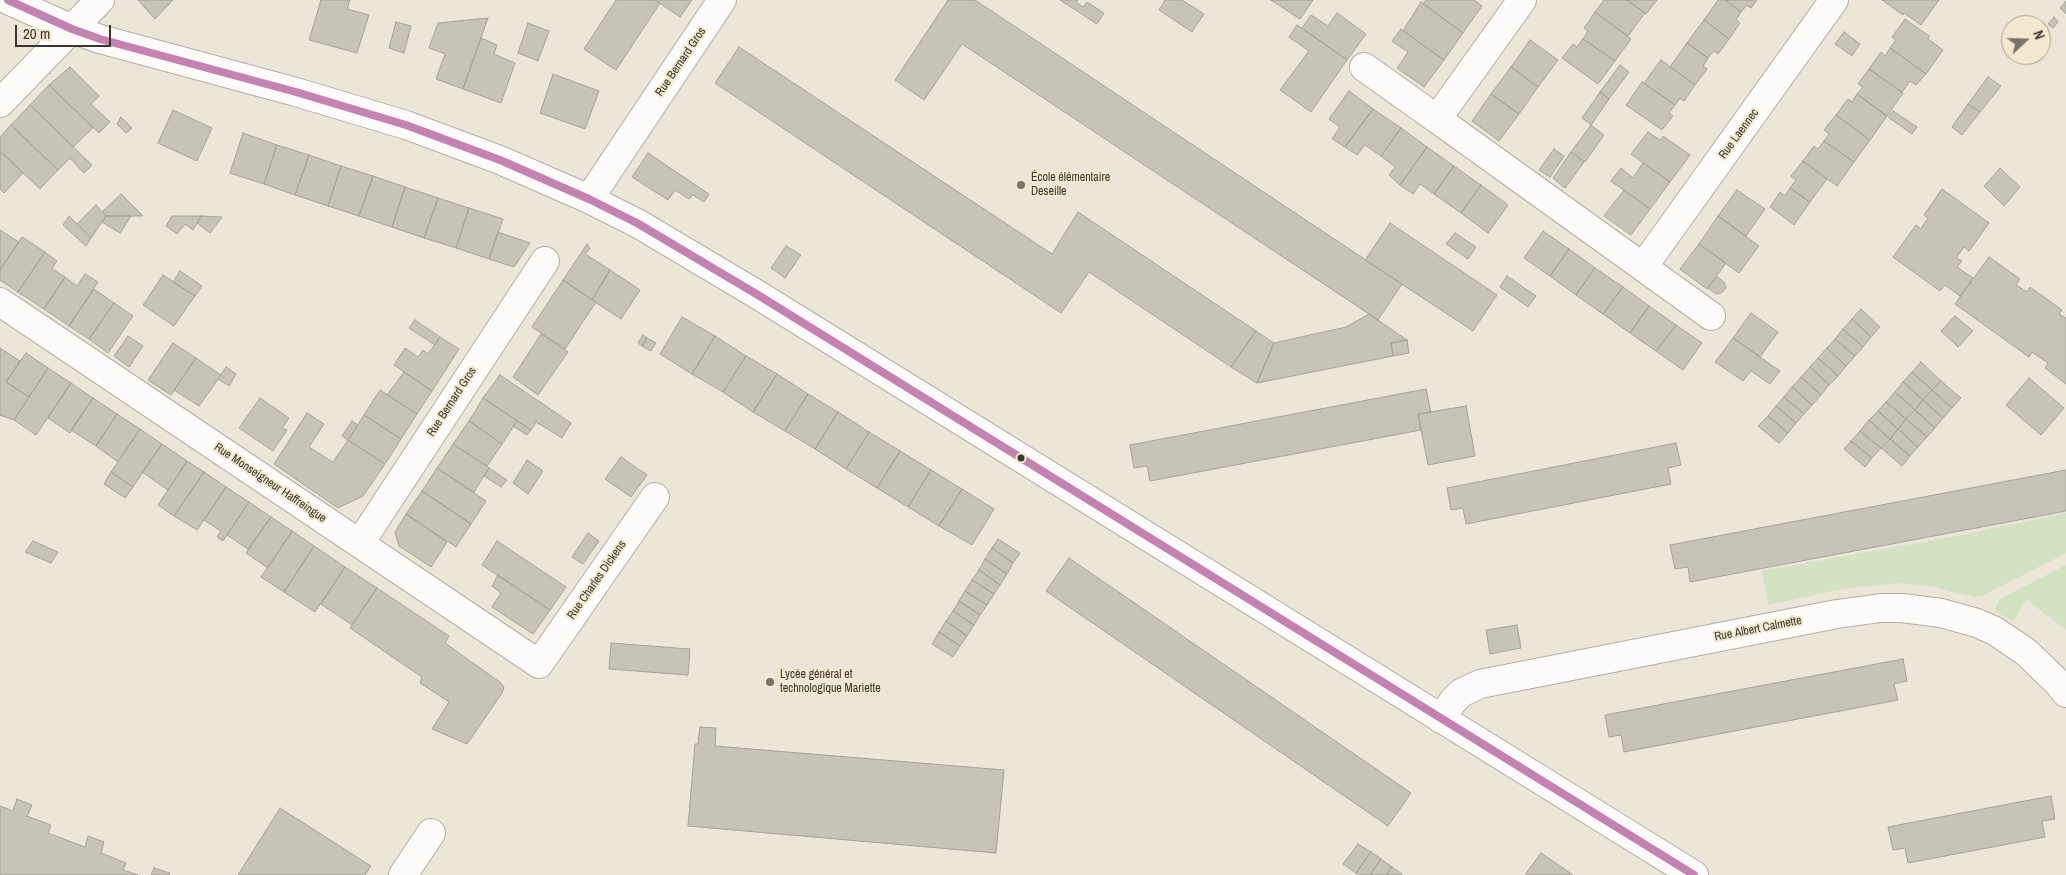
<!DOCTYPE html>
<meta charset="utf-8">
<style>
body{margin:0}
#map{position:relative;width:2066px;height:875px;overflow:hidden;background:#ebe6d8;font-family:"Archivo Narrow",sans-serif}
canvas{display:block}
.north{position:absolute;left:2001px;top:15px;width:50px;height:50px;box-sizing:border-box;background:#f3e9d0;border:1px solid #a9a18e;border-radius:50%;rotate:69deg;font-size:14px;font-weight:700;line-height:20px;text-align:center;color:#3a362c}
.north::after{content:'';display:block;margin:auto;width:18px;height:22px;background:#787468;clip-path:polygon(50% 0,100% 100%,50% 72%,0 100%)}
.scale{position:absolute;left:15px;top:25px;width:96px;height:22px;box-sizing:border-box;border:2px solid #3a362c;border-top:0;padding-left:6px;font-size:15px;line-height:18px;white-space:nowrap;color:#3a362c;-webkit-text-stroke:4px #f3e9d0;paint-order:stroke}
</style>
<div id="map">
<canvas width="2066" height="875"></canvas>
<div class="north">N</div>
<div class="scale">20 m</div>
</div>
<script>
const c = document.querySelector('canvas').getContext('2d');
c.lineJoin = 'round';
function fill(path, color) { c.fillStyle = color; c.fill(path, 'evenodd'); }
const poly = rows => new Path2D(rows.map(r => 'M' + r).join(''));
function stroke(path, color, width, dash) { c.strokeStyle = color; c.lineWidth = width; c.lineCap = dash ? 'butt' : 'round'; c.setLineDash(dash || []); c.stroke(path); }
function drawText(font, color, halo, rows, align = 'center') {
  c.font = font + ' "Archivo Narrow",sans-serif'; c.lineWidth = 4; c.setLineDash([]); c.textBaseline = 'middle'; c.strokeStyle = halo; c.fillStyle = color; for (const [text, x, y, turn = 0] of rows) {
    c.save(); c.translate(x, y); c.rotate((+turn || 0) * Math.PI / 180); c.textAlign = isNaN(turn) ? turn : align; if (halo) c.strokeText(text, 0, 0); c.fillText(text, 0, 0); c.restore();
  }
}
const green = poly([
 [2066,513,2066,553,1982,596,1975,597,1933,587,1899,583,1842,589,1768,605,1762,571,1966,534],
 [2066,565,2066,630,2027,600,2013,621,1996,612,1996,605,2000,599]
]);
const building = poly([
 [138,0,173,0,155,19,138,0],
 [321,0,350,0,347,9,369,15,357,53,309,40,321,0],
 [616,0,655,0,660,3,616,70,584,49,616,0],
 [655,0,692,0,680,17,655,0],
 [948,0,975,0,1402,284,1378,320,962,44,924,100,895,80,948,0],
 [1060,0,1078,0,1076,2,1083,7,1087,2,1104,13,1097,24,1060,0],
 [1165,0,1182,0,1204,14,1192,32,1159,10,1165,0],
 [1271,0,1313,0,1300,19,1271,0],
 [1426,0,1474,0,1482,6,1463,33,1423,4,1426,0],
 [1604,0,1627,0,1645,13,1628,36,1595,12,1604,0],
 [1627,0,1657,0,1646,14,1627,0],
 [1718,0,1725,0,1741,12,1736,20,1740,23,1729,39,1704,20,1718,0],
 [1725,0,1757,0,1751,8,1747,5,1741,12,1725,0],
 [1882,0,1939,0,1921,25,1904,13,1903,15,1882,0],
 [2066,1,2066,14,2060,8,2066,1],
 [1421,2,1463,33,1444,60,1403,31,1421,2],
 [1595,12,1631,39,1615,61,1583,39,1588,31,1584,28,1595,12],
 [1337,13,1366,34,1347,60,1302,28,1311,15,1328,26,1337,13],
 [2054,17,2058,22,2053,28,2048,24,2054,17],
 [488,18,463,89,436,79,445,54,429,48,438,23,488,18],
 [1905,19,1929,36,1928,39,1943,50,1926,74,1890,48,1896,40,1892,37,1905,19],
 [1704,20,1729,39,1718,54,1714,51,1708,58,1687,43,1704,20],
 [396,22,411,26,404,53,389,48,396,22],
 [528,23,549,31,538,61,518,53,528,23],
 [1297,25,1347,60,1311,112,1280,90,1309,51,1289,37,1297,25],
 [1401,29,1444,60,1424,87,1397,68,1408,52,1392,41,1401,29],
 [1844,32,1860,44,1852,56,1835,44,1844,32],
 [481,38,497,45,494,54,515,63,501,103,463,89,481,38],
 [1583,39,1615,61,1598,84,1562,58,1573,44,1577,47,1583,39],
 [1530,40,1558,60,1538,87,1511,67,1530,40],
 [1687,43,1708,58,1703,66,1707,69,1695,85,1670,67,1687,43],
 [739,47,1052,254,1078,212,1256,331,1231,367,1089,272,1061,313,715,83,739,47],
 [1890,48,1926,74,1916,85,1910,81,1902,92,1869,69,1881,52,1885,56,1890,48],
 [1661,60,1695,85,1684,101,1680,98,1675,105,1644,83,1661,60],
 [1620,65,1629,72,1609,99,1600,92,1620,65],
 [70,67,99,96,91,104,110,122,99,133,49,85,70,67],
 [1511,67,1538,87,1519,114,1491,94,1511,67],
 [1869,69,1903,93,1887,116,1857,94,1863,87,1858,84,1869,69],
 [553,74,599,91,585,129,540,113,553,74],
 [1988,77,2001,86,1980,112,1968,104,1988,77],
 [1642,82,1675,105,1669,113,1673,116,1662,130,1626,105,1642,82],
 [49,85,93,128,73,147,30,105,49,85],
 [1349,91,1373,109,1345,147,1332,139,1340,127,1329,119,1349,91],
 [1600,92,1609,99,1591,125,1582,118,1600,92],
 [1491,94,1519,114,1499,141,1472,121,1491,94],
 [1857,94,1887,116,1870,140,1836,115,1848,99,1852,102,1857,94],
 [1968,104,1980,112,1962,135,1952,127,1968,104],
 [30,105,92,165,84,173,70,158,58,170,11,125,30,105],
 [1373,109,1401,128,1381,156,1365,145,1357,155,1345,147,1373,109],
 [173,110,212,128,197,161,158,143,173,110],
 [1893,111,1917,127,1912,134,1888,117,1893,111],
 [1836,115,1870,140,1854,162,1824,141,1829,134,1824,130,1836,115],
 [121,117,132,128,126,133,117,124,121,117],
 [11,125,58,170,40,189,0,151,0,137,11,125],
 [1591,125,1604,135,1585,162,1571,152,1591,125],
 [1401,128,1427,147,1400,185,1389,175,1395,167,1381,156,1401,128],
 [1648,132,1660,140,1663,136,1690,155,1670,182,1631,154,1648,132],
 [243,133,277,145,264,184,230,173,243,133],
 [1824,141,1854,162,1837,186,1803,161,1814,146,1818,149,1824,141],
 [277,145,309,155,295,195,264,184,277,145],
 [1427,147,1454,166,1434,194,1420,184,1413,194,1400,185,1427,147],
 [1554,149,1564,156,1550,177,1539,170,1554,149],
 [0,151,23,173,4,193,0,189,0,151],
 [1571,152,1584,162,1565,188,1553,178,1571,152],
 [648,153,709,194,704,202,693,195,689,199,675,190,668,200,632,177,648,153],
 [309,155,341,166,328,206,295,195,309,155],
 [1803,161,1827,179,1810,202,1790,188,1796,180,1791,176,1803,161],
 [1643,163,1670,182,1650,209,1611,181,1621,168,1633,178,1643,163],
 [341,166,373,176,359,216,328,206,341,166],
 [1454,166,1481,185,1461,213,1434,194,1454,166],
 [2000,168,2020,187,2004,206,1984,186,2000,168],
 [373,176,405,187,392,227,359,216,373,176],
 [1481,185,1508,205,1488,233,1461,213,1481,185],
 [405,187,438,198,424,238,392,227,405,187],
 [1790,188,1810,202,1794,225,1770,207,1780,192,1785,196,1790,188],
 [1942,189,1989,223,1969,251,1964,247,1956,258,1962,261,1957,267,1973,278,1960,296,1945,285,1940,291,1893,257,1916,225,1921,229,1928,218,1924,215,1942,189],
 [1624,190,1650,209,1631,235,1604,216,1624,190],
 [1737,190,1765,209,1746,236,1718,216,1737,190],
 [121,194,143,216,106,216,102,212,121,194],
 [438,198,469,208,456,248,424,238,438,198],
 [96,205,106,216,91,238,77,224,96,205],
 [469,208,503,219,489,259,456,248,469,208],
 [69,216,91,238,86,246,63,225,69,216],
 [106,216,131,216,120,233,102,222,106,216],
 [172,216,201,216,193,230,185,224,177,234,166,226,172,216],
 [201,216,222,217,210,233,197,223,201,216],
 [1718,216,1759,246,1739,273,1699,244,1718,216],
 [1390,223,1497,295,1473,331,1365,260,1390,223],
 [0,230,19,242,0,270,0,230],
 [1543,231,1569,249,1550,276,1524,258,1543,231],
 [498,232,530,243,514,267,489,259,498,232],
 [1455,233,1476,247,1468,259,1446,244,1455,233],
 [22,237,45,252,18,292,0,280,0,270,22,237],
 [587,244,590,249,585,254,610,270,592,300,563,280,587,244],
 [1699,244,1726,263,1707,289,1680,269,1699,244],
 [786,246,801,255,785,278,771,268,786,246],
 [1569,249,1595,268,1576,295,1550,276,1569,249],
 [45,252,57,261,52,269,65,277,44,309,18,292,45,252],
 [1989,257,2020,279,2016,285,2027,292,2030,287,2062,310,2059,314,2066,318,2066,384,2045,368,2048,363,2032,352,2029,357,1955,304,1989,257],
 [1595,268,1623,287,1603,314,1576,295,1595,268],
 [610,270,640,290,621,319,592,300,610,270],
 [180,271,202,286,195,296,173,282,180,271],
 [85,274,98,282,69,326,44,309,65,277,77,286,85,274],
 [163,275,195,296,174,326,143,305,163,275],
 [1507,276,1536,296,1528,307,1500,287,1507,276],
 [1717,277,1724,282,1726,288,1721,293,1716,294,1708,288,1717,277],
 [563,280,596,302,565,349,532,327,563,280],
 [1623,287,1649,306,1630,333,1603,314,1623,287],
 [94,289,114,303,89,339,69,326,94,289],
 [114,303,133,316,108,353,89,339,114,303],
 [1649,306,1676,325,1656,351,1630,333,1649,306],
 [1861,309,1880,327,1871,337,1852,319,1861,309],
 [1751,313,1778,332,1760,357,1733,338,1751,313],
 [1369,314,1407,340,1391,343,1393,356,1257,383,1274,343,1346,327,1369,314],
 [1955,316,1973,331,1958,347,1941,331,1955,316],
 [682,317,715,336,692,374,660,354,682,317],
 [1852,319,1871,337,1863,347,1843,329,1852,319],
 [415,320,440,337,435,345,409,328,415,320],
 [1676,325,1702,343,1683,370,1656,351,1676,325],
 [1843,329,1863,347,1855,356,1835,339,1843,329],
 [1256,331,1274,343,1257,383,1231,367,1256,331],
 [541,334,568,352,538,395,513,377,541,334],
 [643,335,647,338,642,346,638,343,643,335],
 [128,336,143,346,129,367,114,356,128,336],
 [715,336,746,356,723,392,692,374,715,336],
 [440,337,459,349,432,391,394,365,405,348,418,357,423,350,428,354,440,337],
 [647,338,656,343,651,351,642,346,647,338],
 [1733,338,1780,371,1770,384,1751,371,1743,381,1715,362,1733,338],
 [1835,339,1855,356,1846,366,1827,348,1835,339],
 [1407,340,1409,353,1393,356,1391,343,1407,340],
 [173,343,196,358,171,395,148,380,173,343],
 [0,348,20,361,6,382,29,397,14,420,0,415,0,348],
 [1827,348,1846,366,1838,376,1818,358,1827,348],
 [26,353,48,368,29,397,6,382,26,353],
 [746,356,777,374,753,412,723,392,746,356],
 [196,358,221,375,199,406,174,390,196,358],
 [1818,358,1838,376,1829,385,1810,367,1818,358],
 [1921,362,1941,381,1932,390,1912,372,1921,362],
 [226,367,236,374,229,386,218,379,226,367],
 [1810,367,1829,385,1821,395,1801,377,1810,367],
 [48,368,71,383,36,435,14,420,48,368],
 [404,372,432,391,417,414,387,395,404,372],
 [1912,372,1932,390,1923,400,1903,382,1912,372],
 [777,374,808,394,785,431,753,412,777,374],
 [500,375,571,423,562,438,536,422,531,430,483,398,500,375],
 [1801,377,1821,395,1812,405,1792,387,1801,377],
 [2029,378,2064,408,2041,435,2006,405,2029,378],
 [1941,381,1961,398,1952,408,1932,390,1941,381],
 [1903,382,1923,400,1915,410,1895,392,1903,382],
 [71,383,93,398,70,433,48,418,71,383],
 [1792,387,1812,405,1804,414,1784,397,1792,387],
 [1426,389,1431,412,1418,414,1421,430,1150,481,1147,466,1134,468,1130,445,1426,389],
 [380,390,417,414,401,439,364,415,380,390],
 [1932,390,1952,408,1943,418,1923,400,1932,390],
 [1895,392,1915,410,1906,419,1886,402,1895,392],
 [808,394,838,412,815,449,785,431,808,394],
 [1784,397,1804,414,1796,423,1776,406,1784,397],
 [93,398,117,414,96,446,71,430,93,398],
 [260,398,289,418,282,428,287,430,273,451,239,428,260,398],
 [483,398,517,421,502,444,469,421,483,398],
 [1923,400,1943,418,1935,428,1915,410,1923,400],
 [1886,402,1906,419,1898,429,1878,411,1886,402],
 [1466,406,1475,456,1428,465,1418,414,1466,406],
 [1776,406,1796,423,1788,433,1768,416,1776,406],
 [1915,410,1935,428,1927,437,1906,419,1915,410],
 [1878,411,1898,429,1890,439,1869,420,1878,411],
 [838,412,869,432,846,469,815,449,838,412],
 [307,413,324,424,309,447,333,462,348,440,385,464,363,496,338,508,274,464,307,413],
 [117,414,140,429,118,462,96,446,117,414],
 [364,415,401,439,385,464,348,440,364,415],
 [1768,416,1788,433,1779,443,1758,426,1768,416],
 [1906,419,1927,437,1918,447,1898,429,1906,419],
 [1869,420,1890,439,1881,448,1860,431,1869,420],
 [352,421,358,425,348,440,342,436,352,421],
 [469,421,502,444,487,466,453,444,469,421],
 [517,421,531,430,527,435,513,426,517,421],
 [140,429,162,444,133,487,111,472,140,429],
 [1898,429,1918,447,1910,456,1890,439,1898,429],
 [1860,431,1881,448,1872,458,1851,441,1860,431],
 [869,432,900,451,877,488,846,469,869,432],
 [1890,439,1910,456,1902,466,1881,448,1890,439],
 [1851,441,1872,458,1865,467,1844,449,1851,441],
 [1676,443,1681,465,1668,468,1671,484,1466,524,1463,508,1451,510,1447,488,1676,443],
 [162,444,187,461,168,490,142,472,162,444],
 [453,444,489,468,474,492,437,468,453,444],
 [900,451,931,470,908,507,877,488,900,451],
 [621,457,647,475,631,497,605,479,621,457],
 [527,460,543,471,528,494,513,483,527,460],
 [187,461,204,472,174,516,158,505,187,461],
 [437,468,486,501,471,524,422,491,437,468],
 [489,468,507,480,501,487,484,476,489,468],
 [931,470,962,489,939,526,908,507,931,470],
 [2066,470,2066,511,1690,582,1688,567,1675,569,1670,545,2066,470],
 [111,472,133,487,125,498,104,484,111,472],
 [204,472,226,487,197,530,174,516,204,472],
 [226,487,249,502,223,541,217,537,221,531,204,520,226,487],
 [962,489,994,509,972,545,939,526,962,489],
 [422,491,471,524,456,547,406,514,422,491],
 [249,502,271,517,248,549,227,535,249,502],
 [406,514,447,542,431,567,399,546,395,532,406,514],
 [271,517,292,531,268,568,246,553,271,517],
 [292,531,314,546,284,592,261,577,292,531],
 [588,533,599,541,583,564,572,557,588,533],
 [998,539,1020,553,1013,563,992,548,998,539],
 [33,541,58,552,51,563,25,552,33,541],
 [497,541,566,587,550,610,482,565,497,541],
 [314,546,345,567,315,612,284,592,314,546],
 [992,548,1013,563,1007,574,985,559,992,548],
 [1069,558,1411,793,1388,826,1046,591,1069,558],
 [985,559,1007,574,1000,585,979,570,985,559],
 [345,567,377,588,352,625,321,604,345,567],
 [979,570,1000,585,994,594,972,580,979,570],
 [498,575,550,610,533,634,492,607,501,593,492,586,498,575],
 [972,580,994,594,987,605,965,591,972,580],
 [377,588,449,636,445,643,501,683,504,687,502,693,467,744,432,729,449,702,420,683,422,677,350,628,377,588],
 [965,591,987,605,980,615,959,601,965,591],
 [959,601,980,615,974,625,953,611,959,601],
 [953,611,974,625,967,636,946,621,953,611],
 [946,621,967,636,960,646,939,632,946,621],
 [1517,625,1521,648,1490,654,1486,630,1517,625],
 [939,632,960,646,953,657,932,644,939,632],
 [611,643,690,649,688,675,609,669,611,643],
 [1903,659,1907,681,1894,684,1898,700,1624,752,1621,735,1609,737,1605,715,1903,659],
 [700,727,716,728,715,746,1004,770,996,853,688,826,695,744,698,744,700,727],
 [2051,796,2055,819,2042,821,2045,837,1908,863,1905,848,1893,850,1888,827,2051,796],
 [17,799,32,805,27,816,51,825,48,833,85,847,88,836,104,842,101,853,126,863,123,870,138,875,0,875,0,806,13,811,17,799],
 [280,808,371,866,365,875,238,875,280,808],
 [1358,844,1371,852,1356,873,1343,864,1358,844],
 [1371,852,1381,859,1370,875,1359,875,1356,873,1371,852],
 [1541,853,1573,875,1525,875,1541,853],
 [1381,859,1392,867,1386,875,1370,875,1381,859],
 [1392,867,1402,874,1402,875,1386,875,1392,867],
 [154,868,170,873,169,875,151,875,154,868]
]);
const minor = poly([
 [8,0,72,29,100,39,296,92,406,125,500,160,589,199,637,223,758,295,1694,875],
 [1522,0,1437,119,1643,267,1834,0],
 [1364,67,1437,119],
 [0,103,100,0],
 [589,199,722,0],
 [1643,267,1711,316],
 [0,302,539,664,655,497],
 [360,543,545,261],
 [1441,719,1453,701,1461,693,1480,684,1837,614,1881,608,1902,608,1941,613,1977,623,1995,631,2026,652,2058,683,2066,693],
 [403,875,431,833]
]);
const bus1 = poly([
 [8,0,72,29,100,39,296,92,406,125,500,160,589,199,637,223,758,295,1694,875]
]);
const markers = [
 [1021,185,5,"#787468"],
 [1021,458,4.5,"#3a362c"],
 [770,682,5,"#787468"]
];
const streetNames = [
 ["Rue Bernard Gros",681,62,-56],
 ["Rue Laennec",1739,134,-54],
 ["Rue Bernard Gros",452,402,-57],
 ["Rue Monseigneur Haffreingue",270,483,34],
 ["Rue Charles Dickens",597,580,-55],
 ["Rue Albert Calmette",1758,629,-11]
];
const poiNames = [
 ["École élémentaire",1031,178],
 ["Deseille",1031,192],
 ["Lycée général et",780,675],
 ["technologique Mariette",780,689]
];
fill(green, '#d3e2c3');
fill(building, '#c7c3b8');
stroke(building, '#a7a298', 1);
stroke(minor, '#b2aea3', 30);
stroke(minor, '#fcfbf9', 28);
stroke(bus1, '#c482b1', 8);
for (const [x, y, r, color] of markers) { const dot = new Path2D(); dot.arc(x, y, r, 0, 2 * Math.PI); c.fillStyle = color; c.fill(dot); stroke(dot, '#f3e9d0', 2); }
drawText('12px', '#3a362c', '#f3e9d0', streetNames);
drawText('12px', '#3a362c', '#f3e9d0', poiNames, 'left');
</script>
